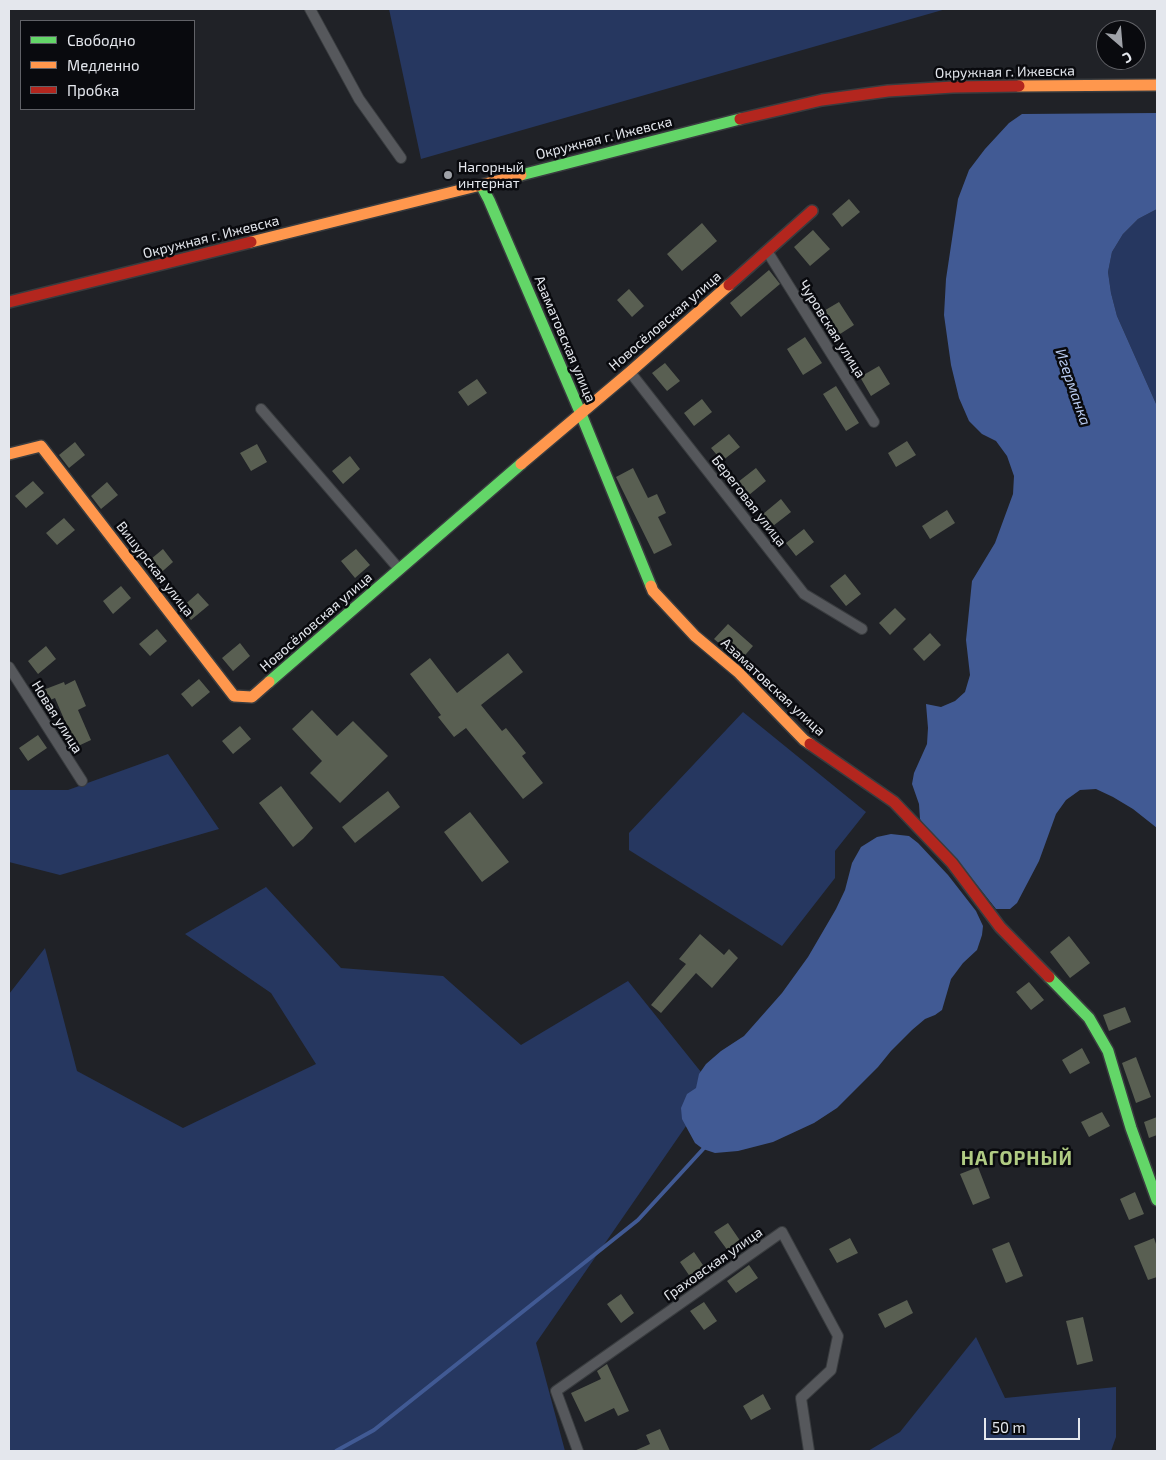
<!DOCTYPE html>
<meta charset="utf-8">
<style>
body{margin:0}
#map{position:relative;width:1166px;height:1460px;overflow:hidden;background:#202227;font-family:"Exo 2",sans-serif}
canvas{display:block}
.frame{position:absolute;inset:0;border:10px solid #e4e7ed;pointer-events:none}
.legend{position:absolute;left:20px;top:20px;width:175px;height:90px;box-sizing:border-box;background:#090a0e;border:1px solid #616267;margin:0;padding:6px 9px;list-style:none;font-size:15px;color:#e4e7ed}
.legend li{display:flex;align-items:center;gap:10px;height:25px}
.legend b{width:25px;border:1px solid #616267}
.north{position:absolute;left:1096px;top:20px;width:50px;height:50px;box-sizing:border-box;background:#090a0e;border:1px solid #616267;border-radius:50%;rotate:153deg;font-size:14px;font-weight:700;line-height:20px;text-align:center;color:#e4e7ed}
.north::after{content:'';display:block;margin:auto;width:18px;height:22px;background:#9fa2a8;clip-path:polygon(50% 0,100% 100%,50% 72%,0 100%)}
.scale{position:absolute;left:984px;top:1418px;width:96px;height:22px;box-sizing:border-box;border:2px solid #e4e7ed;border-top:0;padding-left:6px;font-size:15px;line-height:18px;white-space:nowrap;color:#e4e7ed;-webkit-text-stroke:4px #090a0e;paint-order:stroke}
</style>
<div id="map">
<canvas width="1166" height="1460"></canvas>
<div class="frame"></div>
<ul class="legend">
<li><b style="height:6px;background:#63d668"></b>Свободно</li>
<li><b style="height:6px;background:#ff974d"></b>Медленно</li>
<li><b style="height:6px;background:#b3261e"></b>Пробка</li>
</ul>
<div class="north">С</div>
<div class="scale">50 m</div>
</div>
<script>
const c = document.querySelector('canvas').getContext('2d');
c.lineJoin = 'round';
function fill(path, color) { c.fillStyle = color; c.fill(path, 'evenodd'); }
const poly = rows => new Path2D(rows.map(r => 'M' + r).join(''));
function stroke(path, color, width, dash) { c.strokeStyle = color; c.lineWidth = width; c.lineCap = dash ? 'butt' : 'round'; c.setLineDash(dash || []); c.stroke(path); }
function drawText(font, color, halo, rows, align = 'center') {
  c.font = font + ' "Exo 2",sans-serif'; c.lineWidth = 5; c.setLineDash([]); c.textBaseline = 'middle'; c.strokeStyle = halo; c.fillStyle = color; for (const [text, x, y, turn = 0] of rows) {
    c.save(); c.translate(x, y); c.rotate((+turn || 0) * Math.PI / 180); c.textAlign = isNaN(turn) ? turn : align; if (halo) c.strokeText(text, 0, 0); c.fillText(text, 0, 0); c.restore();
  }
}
const green = poly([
 [389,9,946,9,421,159],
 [1157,209,1157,406,1117,316,1111,293,1108,272,1112,252,1123,234,1138,219],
 [743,712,866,812,835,851,835,878,782,946,629,850,629,833],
 [168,754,219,829,60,875,9,862,9,790,68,790],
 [266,887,341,968,443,976,521,1045,628,981,713,1087,536,1343,565,1451,9,1451,9,994,45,948,77,1071,183,1128,316,1064,271,993,185,934],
 [976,1337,1005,1398,1116,1387,1116,1437,1111,1451,868,1451,900,1432]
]);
const water = poly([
 [1157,113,1157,209,1138,219,1123,234,1112,252,1108,272,1111,293,1117,316,1157,406,1157,828,1133,809,1113,797,1096,789,1080,790,1066,800,1056,814,1039,861,1017,903,1010,909,996,909,962,866,930,834,920,819,919,804,912,784,914,773,927,744,928,728,926,704,941,707,955,701,965,692,970,675,966,640,972,581,995,543,1013,494,1014,476,1007,456,996,441,982,434,969,421,959,398,951,365,944,315,946,279,958,199,969,170,985,149,1009,123,1022,114],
 [891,834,909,836,918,843,948,875,976,911,983,926,982,935,977,950,963,963,951,979,942,1010,935,1015,925,1019,912,1030,891,1051,878,1067,837,1108,814,1123,773,1142,738,1151,715,1153,703,1149,695,1143,689,1132,682,1119,681,1108,687,1094,696,1088,699,1074,706,1064,721,1051,744,1036,782,993,808,957,836,909,845,890,852,863,861,847,877,837]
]);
const stream = poly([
 [336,1451,374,1430,638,1220,705,1147]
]);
const building = poly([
 [849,199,860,212,842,227,832,214],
 [702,223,717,241,682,271,667,254],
 [813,230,830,249,810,266,794,247],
 [769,270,780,284,741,317,730,303],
 [629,289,644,306,632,317,617,300],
 [839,302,854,325,837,336,822,312],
 [805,337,822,363,803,375,787,349],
 [665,363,680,381,667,391,652,373],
 [879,366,890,384,871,396,860,377],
 [477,379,487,393,468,406,458,392],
 [836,386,859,423,846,431,823,394],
 [702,399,712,412,694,426,684,413],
 [729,434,740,447,722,461,711,448],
 [907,441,916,455,896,467,888,453],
 [75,442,85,455,69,468,59,455],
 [257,444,267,462,251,471,240,453],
 [350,456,360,469,343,484,332,471],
 [633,468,648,498,657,494,666,513,658,517,672,545,654,554,616,477],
 [756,468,766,481,749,495,738,482],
 [33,481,44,493,26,508,15,496],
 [107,482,118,495,101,509,91,496],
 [781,499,791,512,773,526,763,514],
 [947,510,955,523,930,539,922,526],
 [64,518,75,530,57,545,46,533],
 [804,529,814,542,796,556,786,543],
 [163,549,173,562,156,577,145,564],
 [356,549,370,565,355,578,341,561],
 [845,574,861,594,846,606,830,586],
 [121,586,131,598,113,614,103,601],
 [198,593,209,605,191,620,181,608],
 [895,608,906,619,890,635,879,623],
 [728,624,753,646,740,661,714,639],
 [157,629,167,641,150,656,139,644],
 [930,633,941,645,924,661,913,649],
 [240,643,250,656,233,671,222,658],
 [46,646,56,659,38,674,28,661],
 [508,653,523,672,481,705,502,731,506,728,526,753,522,756,543,783,523,799,466,728,454,737,438,717,441,715,410,674,430,658,457,693],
 [199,679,210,692,192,707,181,694],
 [75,680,86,706,78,710,91,740,76,747,55,698,48,701,43,690,64,682,65,685],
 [312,710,337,736,353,721,388,756,340,803,310,773,322,761,292,729],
 [240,726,251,739,233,754,222,741],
 [38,735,47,748,28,761,19,748],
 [281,786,313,828,303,839,293,847,259,803],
 [388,791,400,807,355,843,342,827],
 [470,812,509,862,482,882,444,832],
 [700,934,724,955,729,949,738,958,712,988,696,973,661,1013,651,1005,686,964,679,959],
 [1069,936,1090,963,1070,978,1050,952],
 [1029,982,1044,1000,1031,1010,1016,992],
 [1125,1007,1131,1022,1109,1031,1103,1015],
 [1082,1048,1090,1063,1070,1074,1062,1060],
 [1136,1057,1151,1097,1136,1103,1122,1063],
 [1102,1112,1110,1126,1089,1137,1081,1122],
 [1157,1117,1157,1135,1149,1138,1144,1122],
 [978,1167,990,1198,973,1205,960,1174],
 [1135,1192,1144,1214,1129,1220,1120,1199],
 [728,1223,741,1242,728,1251,714,1232],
 [850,1238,858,1253,837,1263,829,1249],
 [1154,1238,1157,1247,1157,1277,1148,1280,1134,1246],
 [1009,1242,1023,1276,1006,1283,992,1249],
 [694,1252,707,1271,693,1281,680,1262],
 [749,1265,758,1278,736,1293,727,1281],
 [621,1294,634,1313,621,1323,607,1304],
 [907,1300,913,1313,885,1328,878,1314],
 [704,1302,717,1321,704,1330,690,1311],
 [1083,1317,1093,1361,1077,1365,1066,1321],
 [607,1364,629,1411,618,1416,614,1408,585,1422,571,1393,601,1379,597,1371],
 [763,1394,771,1409,751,1420,743,1406],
 [660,1429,670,1451,634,1451,650,1444,646,1435]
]);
const street = poly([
 [310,9,359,99,401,158],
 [767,251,874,422],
 [630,372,804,594,862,629],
 [261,409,399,569],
 [9,667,82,781],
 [578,1451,556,1391,782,1232,838,1336,831,1370,801,1398,809,1451]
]);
const fast = poly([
 [521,175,740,119],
 [481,185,489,200,581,414,651,586],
 [269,682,521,464],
 [1049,977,1089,1018,1108,1051,1131,1128,1157,1200]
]);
const slow = poly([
 [1019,86,1157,85],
 [251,242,521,175],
 [9,454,41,446,234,696,252,697,269,682],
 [521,464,630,372,729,285],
 [651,586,653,591,695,636,738,672,804,740,810,744]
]);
const jam = poly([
 [740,119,822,100,888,91,953,87,1019,86],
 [729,285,812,211],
 [9,302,251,242],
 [810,744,894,802,952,863,1000,927,1049,977]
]);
const markers = [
 [448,175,5,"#9fa2a8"]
];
const streetNames = [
 ["Окружная г. Ижевска",1005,72,-1],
 ["Окружная г. Ижевска",604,138,-14],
 ["Окружная г. Ижевска",211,237,-14],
 ["Новосёловская улица",665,321,-41],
 ["Чуровская улица",832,329,58],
 ["Азаматовская улица",565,339,67],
 ["Береговая улица",749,501,52],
 ["Вишурская улица",155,569,52],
 ["Новосёловская улица",316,622,-41],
 ["Азаматовская улица",773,687,43],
 ["Новая улица",57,717,58],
 ["Граховская улица",713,1264,-35]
];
const poiNames = [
 ["Нагорный",458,167],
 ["интернат",458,183]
];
const waterNames = [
 ["Игерманка",1073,387,71]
];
const districtNames = [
 ["НАГОРНЫЙ",1017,1159]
];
fill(green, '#263760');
fill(water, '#415a94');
stroke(stream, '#415a94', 4);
fill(building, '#595f52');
stroke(street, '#393c3f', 12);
stroke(fast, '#393c3f', 14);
stroke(slow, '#393c3f', 14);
stroke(jam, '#393c3f', 14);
stroke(street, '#56585c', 10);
stroke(fast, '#63d668', 11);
stroke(slow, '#ff974d', 11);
stroke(jam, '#b3261e', 11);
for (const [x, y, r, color] of markers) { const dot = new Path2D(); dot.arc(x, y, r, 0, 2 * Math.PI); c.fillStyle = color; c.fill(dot); stroke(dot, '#090a0e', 2); }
drawText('14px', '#e4e7ed', '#090a0e', streetNames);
drawText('14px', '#e4e7ed', '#090a0e', poiNames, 'left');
drawText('italic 15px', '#baccf1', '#090a0e', waterNames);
c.letterSpacing = '1px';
drawText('bold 19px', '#b0cb83', '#090a0e', districtNames);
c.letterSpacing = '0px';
</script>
